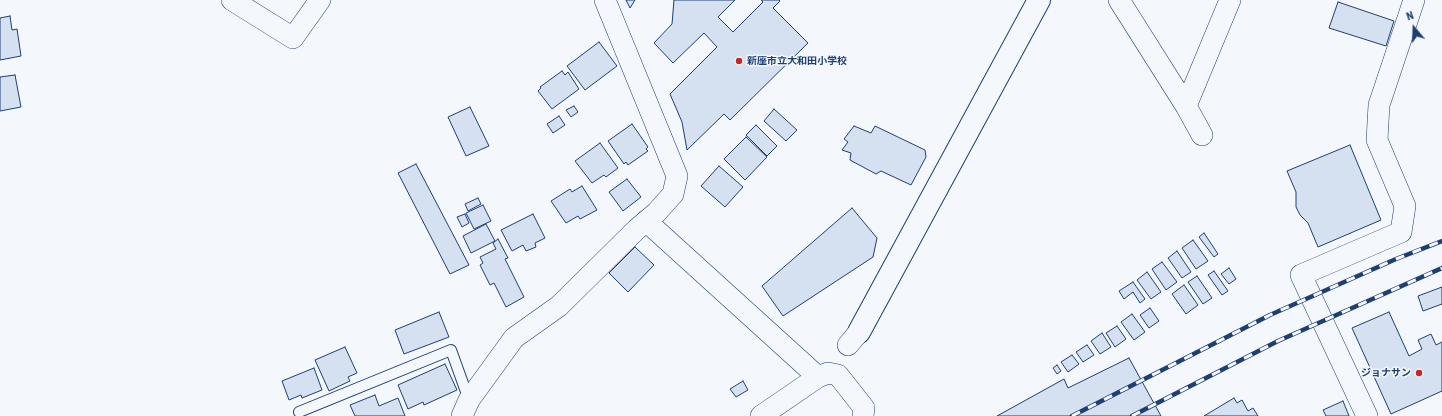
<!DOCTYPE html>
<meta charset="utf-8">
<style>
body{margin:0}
#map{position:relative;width:1442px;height:416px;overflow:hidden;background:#f4f7fb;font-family:"Roboto Condensed",sans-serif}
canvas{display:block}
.north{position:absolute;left:1394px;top:8px;width:40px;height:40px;-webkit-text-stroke:3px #f4f7fb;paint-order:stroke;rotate:341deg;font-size:11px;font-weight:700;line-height:16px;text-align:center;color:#1d3f73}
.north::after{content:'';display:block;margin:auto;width:14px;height:18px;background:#1d3f73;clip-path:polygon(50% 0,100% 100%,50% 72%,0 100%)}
</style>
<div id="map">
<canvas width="1442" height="416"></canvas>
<div class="north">N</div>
</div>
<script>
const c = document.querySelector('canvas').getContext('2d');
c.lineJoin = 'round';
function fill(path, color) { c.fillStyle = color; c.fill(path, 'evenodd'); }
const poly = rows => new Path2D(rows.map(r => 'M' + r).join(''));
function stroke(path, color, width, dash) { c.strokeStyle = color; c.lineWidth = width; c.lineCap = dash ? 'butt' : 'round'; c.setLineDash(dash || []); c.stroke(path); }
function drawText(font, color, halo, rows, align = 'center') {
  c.font = font + ' "Roboto Condensed","Noto Sans JP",sans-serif'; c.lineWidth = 3; c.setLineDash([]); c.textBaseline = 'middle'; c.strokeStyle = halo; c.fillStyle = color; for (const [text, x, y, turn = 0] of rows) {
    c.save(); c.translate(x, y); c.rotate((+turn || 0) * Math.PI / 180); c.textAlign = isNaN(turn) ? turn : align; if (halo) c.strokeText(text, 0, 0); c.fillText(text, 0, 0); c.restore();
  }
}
const building = poly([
 [626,0,635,0,630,8,626,0],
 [674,0,735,0,718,17,733,32,763,2,761,0,779,0,780,1,773,8,808,43,730,120,724,114,687,150,682,122,670,94,717,47,704,33,673,63,654,43,672,24,674,0],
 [1338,2,1394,21,1386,46,1329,28,1338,2],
 [10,16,12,30,17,29,21,56,0,60,0,18,10,16],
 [599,42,617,66,585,90,567,66,599,42],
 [562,71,565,75,568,72,579,89,552,109,538,91,541,88,540,87,562,71],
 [15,75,21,107,0,111,0,77,15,75],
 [574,106,578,112,571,117,566,110,574,106],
 [470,107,489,146,466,156,448,117,470,107],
 [774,109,797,130,786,141,764,121,774,109],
 [559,116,565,125,553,133,547,124,559,116],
 [632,124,648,147,646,149,648,151,628,165,626,162,624,164,608,141,632,124],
 [756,125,777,146,767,156,746,135,756,125],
 [854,126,871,133,875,126,925,150,926,157,911,185,881,171,876,174,850,160,851,153,842,150,848,142,844,139,854,126],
 [746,137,767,157,745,180,724,159,746,137],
 [600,143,618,168,606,177,604,175,592,183,575,161,600,143],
 [1350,145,1381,220,1318,247,1308,223,1300,215,1296,207,1296,192,1287,171,1350,145],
 [416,164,469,265,450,274,398,173,416,164],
 [719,166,743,187,725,207,701,186,719,166],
 [627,179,641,197,623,211,609,192,627,179],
 [582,186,597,210,580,219,578,216,566,223,551,201,570,189,572,192,582,186],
 [478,198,481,204,468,211,465,204,478,198],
 [483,205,491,221,474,229,466,213,483,205],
 [852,208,877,238,873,257,783,316,762,286,852,208],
 [465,214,469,223,462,227,457,217,465,214],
 [533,214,545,238,535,243,536,247,526,251,523,245,512,251,501,230,533,214],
 [486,224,495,241,471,253,463,236,486,224],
 [1204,233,1218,254,1214,257,1199,237,1204,233],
 [498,239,508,258,505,259,524,297,506,307,494,283,490,285,480,265,483,263,480,257,496,249,493,243,498,239],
 [1193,240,1208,261,1196,269,1182,248,1193,240],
 [635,247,654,265,628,292,609,273,635,247],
 [1177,251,1191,272,1182,278,1168,258,1177,251],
 [1162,262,1177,282,1166,290,1152,269,1162,262],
 [1229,268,1236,279,1229,284,1221,274,1229,268],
 [1214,271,1228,291,1222,295,1208,275,1214,271],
 [1147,272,1161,292,1151,299,1137,280,1147,272],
 [1197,276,1212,298,1203,304,1188,282,1197,276],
 [1133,282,1145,299,1140,303,1133,292,1124,299,1119,291,1133,282],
 [1184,285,1198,305,1186,314,1172,294,1184,285],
 [1442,287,1442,304,1423,311,1418,296,1442,287],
 [1150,308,1159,321,1149,328,1140,315,1150,308],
 [439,312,449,337,404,354,395,330,439,312],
 [1389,312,1409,356,1422,349,1418,340,1431,334,1436,345,1442,342,1442,391,1391,414,1352,328,1389,312],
 [1132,314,1145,332,1134,340,1121,322,1132,314],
 [1117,326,1126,339,1115,347,1106,333,1117,326],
 [1102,333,1111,347,1100,354,1091,341,1102,333],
 [1087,345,1094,355,1083,362,1076,352,1087,345],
 [345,347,357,373,348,377,350,381,329,391,315,360,345,347],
 [1072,355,1079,364,1068,372,1061,362,1072,355],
 [1129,358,1161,416,997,416,1064,379,1068,388,1129,358],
 [445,364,457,390,424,405,423,402,408,409,398,385,445,364],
 [1057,365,1061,371,1057,374,1053,368,1057,365],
 [314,368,322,390,302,398,301,395,289,400,282,381,314,368],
 [743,381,748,390,736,397,730,389,743,381],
 [375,395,379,406,398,398,405,416,355,416,350,405,375,395],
 [1234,398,1237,403,1242,400,1248,411,1253,408,1258,416,1204,416,1234,398],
 [1343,401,1349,416,1326,416,1323,410,1343,401]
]);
const service = poly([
 [299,412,451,350,469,400]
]);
const minor = poly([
 [232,0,293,38,320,0],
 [1119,0,1186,106,1202,135],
 [1186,106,1230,0],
 [646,221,818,377],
 [848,345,859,332],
 [462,416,469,400,514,338,559,306,637,229,656,213,673,194,677,176,605,0],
 [761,416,818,377,828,373,838,375,864,408,863,416],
 [1367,416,1301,275,1401,232,1405,206,1377,140,1379,105,1414,0]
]);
const tertiary = poly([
 [859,332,1039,0]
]);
const rail = poly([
 [1072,416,1270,315,1396,259,1442,241],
 [1132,416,1278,341,1442,268]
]);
const markers = [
 [739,61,4,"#c62828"],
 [1419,373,4,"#c62828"]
];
const poiNames = [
 ["新座市立大和田小学校",747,61],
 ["ジョナサン",1411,373,"right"]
];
fill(building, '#d5e0f0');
stroke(building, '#1d3f73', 1);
stroke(service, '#1d3f73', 12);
stroke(minor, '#1d3f73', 22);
stroke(tertiary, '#1d3f73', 24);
stroke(service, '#f4f7fb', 10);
stroke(minor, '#f4f7fb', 21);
stroke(tertiary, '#f4f7fb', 22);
stroke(rail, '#1d3f73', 4.5);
stroke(rail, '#f4f7fb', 3, [9]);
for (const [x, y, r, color] of markers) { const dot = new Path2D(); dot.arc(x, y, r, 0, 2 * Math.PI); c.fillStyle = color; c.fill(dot); stroke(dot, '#f4f7fb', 1.5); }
drawText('bold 10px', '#1d3f73', '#f4f7fb', poiNames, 'left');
</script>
